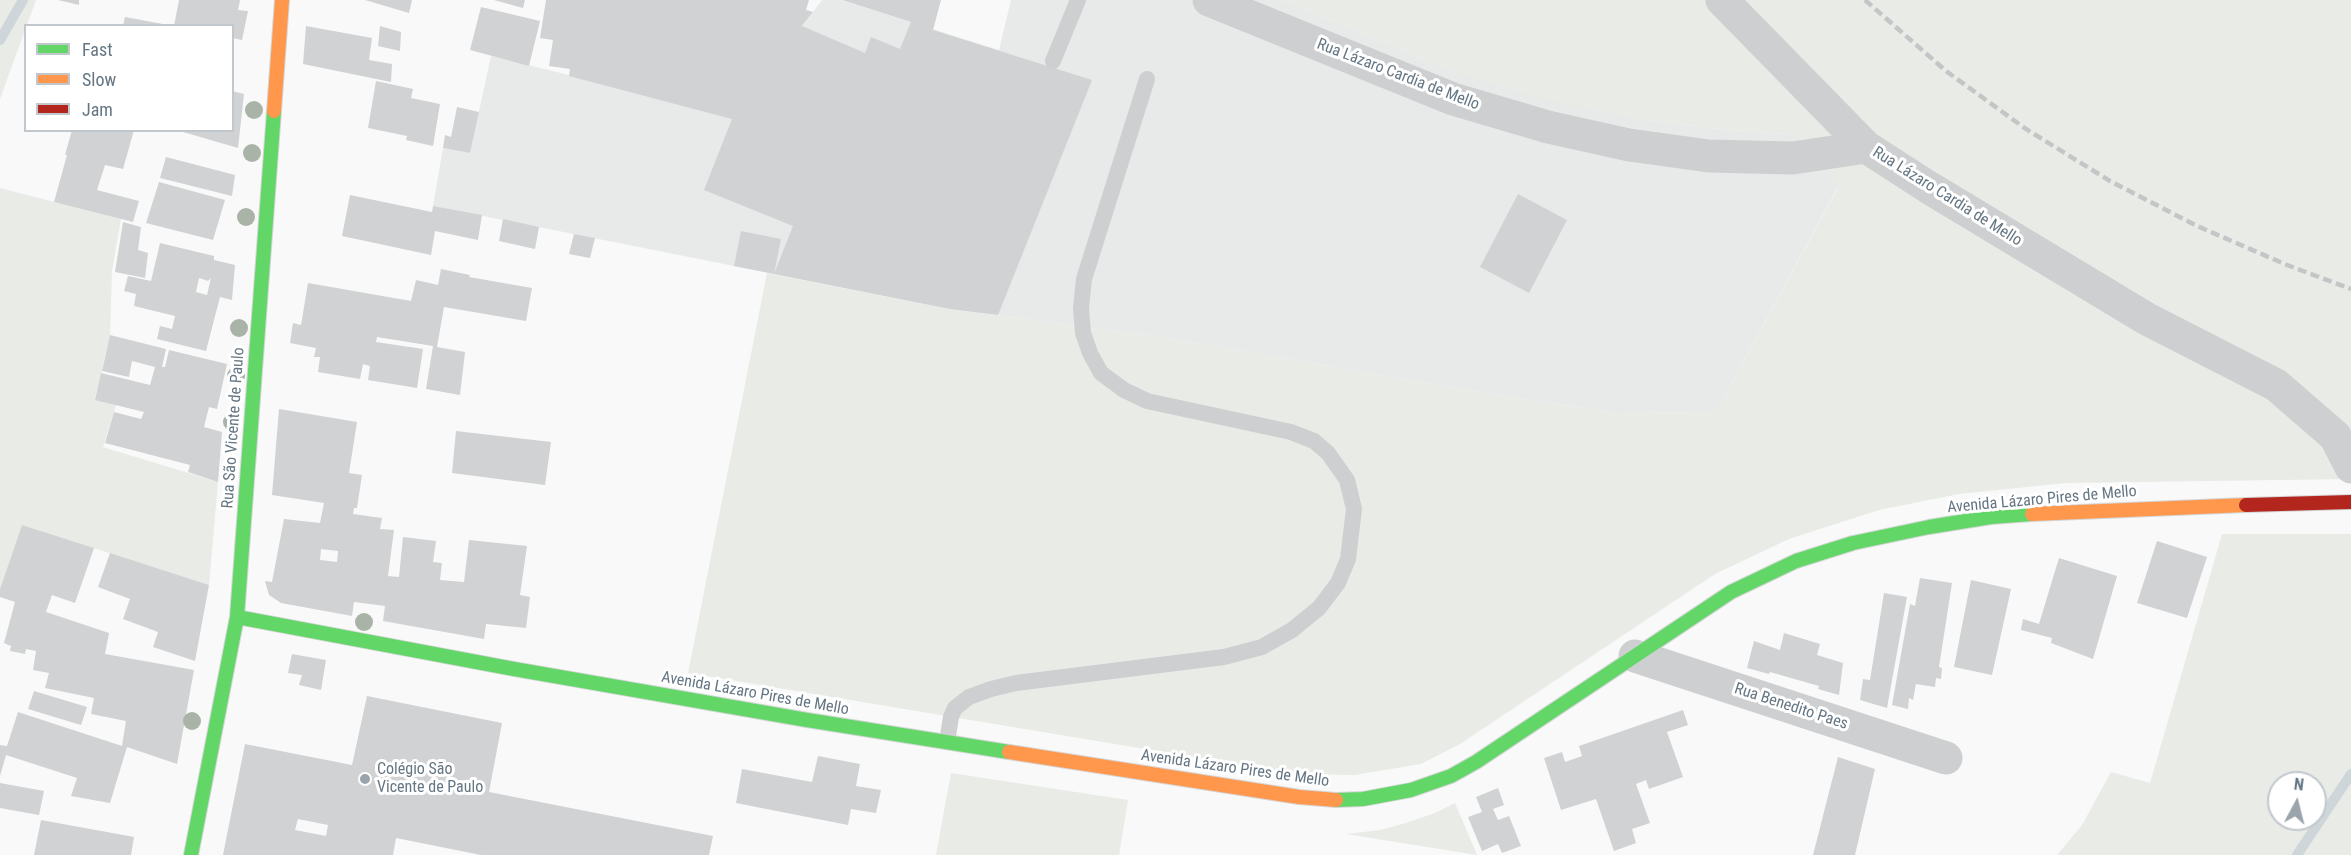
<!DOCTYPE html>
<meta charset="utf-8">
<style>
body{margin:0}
#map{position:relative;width:2351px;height:855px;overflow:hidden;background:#f9f9f9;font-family:"Roboto Condensed",sans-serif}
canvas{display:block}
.legend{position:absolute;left:24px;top:24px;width:210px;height:108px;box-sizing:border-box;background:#fff;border:2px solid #c1c8cd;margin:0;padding:8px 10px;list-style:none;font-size:18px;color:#657683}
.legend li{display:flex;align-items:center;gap:12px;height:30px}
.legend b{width:30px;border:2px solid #c1c8cd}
.north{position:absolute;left:2267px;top:771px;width:60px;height:60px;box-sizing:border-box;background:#fff;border:2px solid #c1c8cd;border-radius:50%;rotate:7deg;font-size:16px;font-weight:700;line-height:24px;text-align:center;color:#657683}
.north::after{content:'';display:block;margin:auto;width:21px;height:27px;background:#99a4ac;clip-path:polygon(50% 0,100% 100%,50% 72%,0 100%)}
</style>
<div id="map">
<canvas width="2351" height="855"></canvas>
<ul class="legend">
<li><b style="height:8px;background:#63d668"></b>Fast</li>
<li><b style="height:8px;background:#ff974d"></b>Slow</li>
<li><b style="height:8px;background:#b3261e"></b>Jam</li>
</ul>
<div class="north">N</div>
</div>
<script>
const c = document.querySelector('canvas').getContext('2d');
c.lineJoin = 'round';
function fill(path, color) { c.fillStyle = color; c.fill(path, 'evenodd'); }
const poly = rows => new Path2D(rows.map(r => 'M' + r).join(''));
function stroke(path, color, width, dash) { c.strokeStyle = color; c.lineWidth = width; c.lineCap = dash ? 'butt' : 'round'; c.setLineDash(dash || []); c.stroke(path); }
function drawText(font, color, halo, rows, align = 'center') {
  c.font = font + ' "Roboto Condensed",sans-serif'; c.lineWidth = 6; c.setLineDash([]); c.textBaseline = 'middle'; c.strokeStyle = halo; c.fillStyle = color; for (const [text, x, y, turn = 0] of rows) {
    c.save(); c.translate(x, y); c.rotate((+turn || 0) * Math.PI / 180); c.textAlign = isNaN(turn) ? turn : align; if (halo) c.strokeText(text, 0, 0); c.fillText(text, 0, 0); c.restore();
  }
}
const built = poly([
 [581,0,799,31,822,0,841,0,999,50,1011,0,1283,0,1448,69,1634,118,1711,128,1798,135,1839,185,1716,412,1616,413,1492,394,1165,338,950,309,433,206,443,148,470,153,491,56,569,75]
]);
const green = poly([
 [0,0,36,0,0,99],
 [1283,0,2351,0,2351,479,2066,483,1959,494,1879,510,1789,539,1715,574,1460,744,1421,764,1355,775,1295,774,688,673,767,273,950,309,1165,338,1492,394,1616,413,1716,412,1839,186,1798,135,1711,128,1634,118,1537,98,1448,69],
 [0,188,121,219,112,271,110,335,95,399,116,405,103,447,218,482,209,585,22,525,0,589],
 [2222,534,2351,534,2351,855,2057,855,2082,825,2111,772,2150,783],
 [2279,783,2315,783,2315,819,2279,819],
 [951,773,1128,800,1119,855,936,855],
 [1455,803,1477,855,1346,834,1380,830,1406,823,1435,813]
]);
const stream = poly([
 [0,40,23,0],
 [2297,855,2351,774]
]);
const building = poly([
 [58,0,79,0,79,5],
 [179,0,240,0,238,10,248,11,242,40,232,38,232,26,174,26],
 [365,0,412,0,409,13],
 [494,0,525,0,523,8],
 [546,0,809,0,806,10,813,12,802,26,865,53,871,37,900,49,911,22,842,0,941,0,933,30,1092,80,998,315,950,309,774,274,793,226,704,190,732,119,569,76,570,69,549,66,553,40,540,38],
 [481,7,540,21,529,66,470,50],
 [125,17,163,24,163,26,123,26],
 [306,26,372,38,369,60,392,64,391,82,303,64],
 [380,26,401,32,400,51,378,46],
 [376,81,413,89,411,98,440,104,433,146,406,140,407,136,368,128],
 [232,91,244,94,238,148,183,132,232,130],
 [457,107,479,112,470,153,443,148,445,135,451,137],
 [72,130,134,130,123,169,105,165,97,190,139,201,133,222,54,202,67,155,65,155],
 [166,157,235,175,232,196,160,178],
 [159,182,225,200,213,240,146,223],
 [1518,194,1567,220,1529,293,1480,267],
 [350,195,432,212,433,206,482,215,478,240,435,231,431,255,342,236],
 [503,219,539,227,535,249,499,241],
 [123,222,141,227,138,250,148,253,145,278,115,272],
 [741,231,781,239,774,274,734,266],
 [574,234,595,238,590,258,569,254],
 [160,243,214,256,214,260,235,265,232,300,220,297,206,351,157,339,160,326,172,329,175,316,134,306,136,294,124,291,128,276,151,281],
 [199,278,208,281,211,278,207,295,196,292],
 [441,269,470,275,469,277,532,288,526,321,444,307,437,347,465,352,460,395,426,389,433,346,377,337,376,342,423,349,417,388,368,380,370,366,363,364,360,379,318,372,320,357,314,357,316,348,290,343,293,323,301,325,308,283,411,301,416,280,438,285],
 [110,335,166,349,162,367,165,367,169,350,227,364,217,409,209,407,204,427,222,432,218,482,188,472,190,465,105,443,114,412,141,419,144,412,95,400,101,373,150,385,155,367,132,361,129,377,102,371],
 [279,409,357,422,349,473,362,475,357,508,354,508,353,514,382,518,380,529,394,530,388,576,399,577,403,537,436,541,433,562,442,563,440,580,464,582,469,540,527,546,520,595,530,597,526,628,486,624,484,639,383,621,385,606,354,602,352,616,281,603,269,595,265,581,272,582,284,519,320,523,324,503,272,495],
 [321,549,338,551,337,562,320,560],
 [456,431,551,442,545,485,452,473],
 [22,525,94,548,75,603,52,595,46,612,109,633,105,654,194,670,177,764,127,747,110,803,71,796,77,778,6,755,0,776,0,745,7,746,18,712,122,746,126,721,91,714,94,698,45,688,49,673,33,670,36,651,26,649,25,654,10,651,11,646,4,643,15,602,0,597,0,589],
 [2157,541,2207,557,2187,618,2137,603],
 [110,553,209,585,195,661,153,647,158,632,123,619,130,599,98,587],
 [2059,558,2117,576,2093,659,2051,643,2052,638,2021,630,2023,619,2039,624],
 [1920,578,1952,583,1939,667,1942,668,1941,679,1936,678,1935,687,1916,684,1913,700,1909,698,1908,709,1892,705,1910,604,1915,606],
 [1971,580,2011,589,1992,675,1954,667],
 [1884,593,1907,597,1887,708,1860,700,1863,679,1870,680],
 [1784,633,1820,644,1817,655,1843,663,1839,695,1818,689,1819,686,1770,672,1769,674,1747,668,1754,641,1780,650],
 [292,654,326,660,321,690,299,685,302,675,288,673],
 [34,691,87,707,81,725,28,709],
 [367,696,502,723,489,792,713,836,709,855,481,855,396,838,393,855,223,855,245,744,352,765],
 [298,819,328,825,326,836,295,830],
 [1683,710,1688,725,1667,732,1683,777,1649,789,1646,780,1636,784,1650,823,1632,829,1636,843,1614,851,1596,799,1561,810,1544,758,1562,752,1565,762,1582,756,1579,746],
 [818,756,860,764,856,786,881,790,876,813,851,809,848,825,736,803,742,769,812,782],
 [1838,757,1875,769,1855,855,1813,855],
 [0,783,44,791,39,815,0,808],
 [1498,788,1504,805,1493,809,1498,820,1509,816,1521,846,1502,853,1498,844,1482,851,1468,817,1482,812,1476,797],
 [41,820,134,837,131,855,34,855]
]);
const lane = poly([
 [1053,61,1078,0],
 [947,742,951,717,955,708,969,697,991,689,1016,683,1224,657,1262,647,1292,630,1319,608,1338,583,1348,559,1354,509,1347,480,1328,453,1314,441,1291,432,1147,401,1124,390,1101,373,1090,353,1083,333,1081,308,1084,279,1147,79]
]);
const street = poly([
 [1209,0,1453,99,1548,127,1629,145,1709,156,1793,158,1866,147,1928,187,2147,319,2276,385,2335,436,2351,467],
 [1722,0,1866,147],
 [1635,656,1946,758]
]);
const fast = poly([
 [237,617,514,669,807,720,1009,752],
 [1336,800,1363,799,1411,790,1451,776,1476,762,1731,592,1796,561,1853,543,1929,527,1991,517,2032,514],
 [191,855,237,617,274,111]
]);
const slow = poly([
 [274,111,282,0],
 [2032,514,2246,505],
 [1009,752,1299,797,1336,800]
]);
const jam = poly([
 [2246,505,2351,502]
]);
const rail = poly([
 [1865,0,1946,71,2026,129,2110,181,2197,226,2287,265,2351,289]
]);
const trees = [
 [254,110],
 [252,153],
 [246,217],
 [239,328],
 [236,376],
 [232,422],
 [364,622],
 [192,721]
];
const markers = [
 [365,779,6,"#99a4ac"]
];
const streetNames = [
 ["Rua Lázaro Cardia de Mello",1398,75,21],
 ["Rua Lázaro Cardia de Mello",1947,197,32],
 ["Rua São Vicente de Paulo",234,428,-86],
 ["Avenida Lázaro Pires de Mello",2042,500,-5],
 ["Avenida Lázaro Pires de Mello",755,694,10],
 ["Rua Benedito Paes",1791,707,18],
 ["Avenida Lázaro Pires de Mello",1235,769,8]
];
const poiNames = [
 ["Colégio São",377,770],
 ["Vicente de Paulo",377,788]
];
fill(built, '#e8e9e9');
fill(green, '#e8ebe6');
stroke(stream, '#ced6d9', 10);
fill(building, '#d0d2d3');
stroke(fast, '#d5d6d7', 16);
stroke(slow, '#d5d6d7', 16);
stroke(jam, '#d5d6d7', 16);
stroke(lane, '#cecfd0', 16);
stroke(street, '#cecfd0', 33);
stroke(fast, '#63d668', 14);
stroke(slow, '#ff974d', 14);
stroke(jam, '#b3261e', 14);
stroke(rail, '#c3c5c6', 4.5, [9, 4.5]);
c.fillStyle = '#a9b3a7';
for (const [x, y] of trees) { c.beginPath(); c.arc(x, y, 9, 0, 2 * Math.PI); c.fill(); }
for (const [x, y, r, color] of markers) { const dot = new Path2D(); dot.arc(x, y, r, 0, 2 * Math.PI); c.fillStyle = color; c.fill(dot); stroke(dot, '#fff', 2); }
drawText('16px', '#657683', '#fff', streetNames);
drawText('16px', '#657683', '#fff', poiNames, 'left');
</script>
